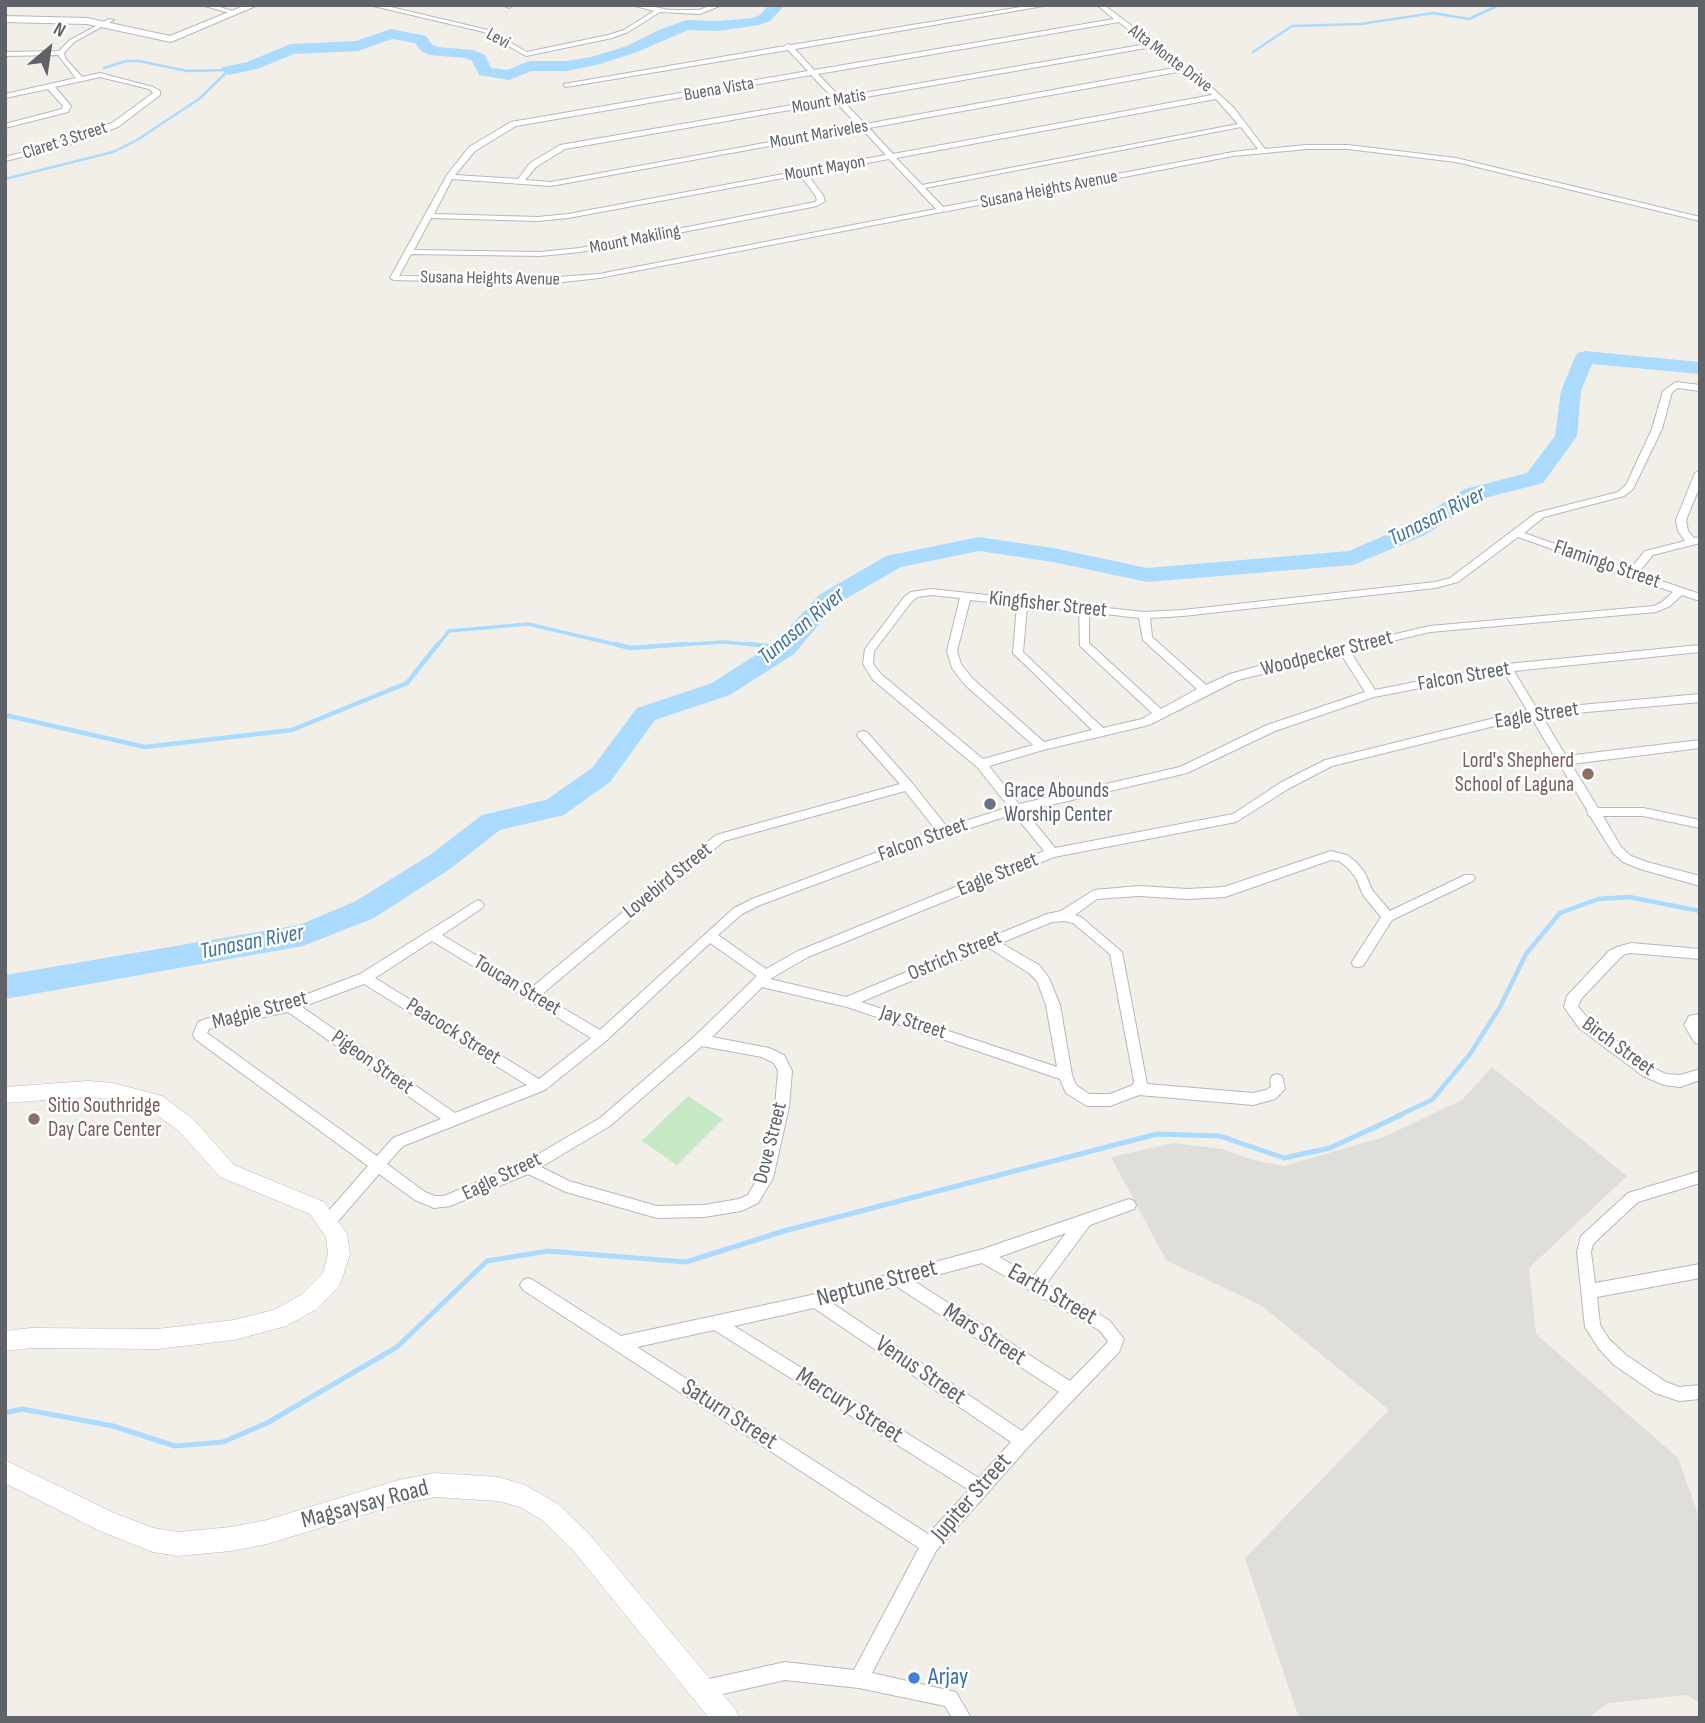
<!DOCTYPE html>
<style>
body{margin:0}
#map{position:relative;width:1705px;height:1723px;overflow:hidden;background:#f1efe8;font-family:"Sofia Sans Condensed",sans-serif}
canvas{display:block}
.frame{position:absolute;inset:0;border:7px solid #5f6368;pointer-events:none}
.north{position:absolute;left:14px;top:14px;width:70px;height:70px;-webkit-text-stroke:5px #fff;paint-order:stroke;rotate:29deg;font-size:19px;font-weight:700;line-height:28px;text-align:center;color:#5f6368}
.north::after{content:'';display:block;margin:auto;width:24px;height:32px;background:#5f6368;clip-path:polygon(50% 0,100% 100%,50% 72%,0 100%)}
</style>
<div id="map">
<canvas width="1705" height="1723"></canvas>
<div class="frame"></div>
<div class="north">N</div>
</div>
<script>
const c = document.querySelector('canvas').getContext('2d');
c.lineJoin = 'round';
function fill(path, color) { c.fillStyle = color; c.fill(path, 'evenodd'); }
const poly = rows => new Path2D(rows.map(r => 'M' + r).join(''));
function stroke(path, color, width, dash) { c.strokeStyle = color; c.lineWidth = width; c.lineCap = dash ? 'butt' : 'round'; c.setLineDash(dash || []); c.stroke(path); }
function drawText(font, color, halo, rows, align = 'center') {
  c.font = font + ' "Sofia Sans Condensed",sans-serif'; c.lineWidth = 5; c.setLineDash([]); c.textBaseline = 'middle'; c.strokeStyle = halo; c.fillStyle = color; for (const [text, x, y, turn = 0] of rows) {
    c.save(); c.translate(x, y); c.rotate((+turn || 0) * Math.PI / 180); c.textAlign = isNaN(turn) ? turn : align; if (halo) c.strokeText(text, 0, 0); c.fillText(text, 0, 0); c.restore();
  }
}
const industrial = poly([
 [1492,1067,1627,1176,1529,1268,1536,1334,1678,1458,1700,1520,1700,1703,1687,1695,1608,1703,1588,1718,1299,1718,1245,1558,1389,1410,1262,1306,1166,1260,1111,1157,1174,1143,1222,1149,1253,1160,1284,1166,1384,1137,1462,1100]
]);
const green = poly([
 [688,1096,723,1119,677,1165,642,1141]
]);
const streamFar3 = poly([
 [1253,52,1292,26,1361,24,1433,13,1469,19,1499,5],
 [104,68,126,61,139,61,187,71,229,70],
 [5,179,113,152,137,140,199,99,229,70]
]);
const streamFar2 = poly([
 [437,646,449,631,528,624,622,646],
 [658,646,724,642,767,646]
]);
const streamFar1 = poly([
 [615,644,630,648,686,644],
 [749,644,785,648],
 [5,715,145,747,292,730,407,683,438,644],
 [1397,1116,1432,1100,1470,1054,1500,1007,1526,954,1560,913,1598,899,1629,897,1700,911]
]);
const stream = poly([
 [5,1413,22,1409,113,1426,175,1446,223,1442,267,1423,397,1347,487,1261,548,1251,686,1262,784,1231,1157,1134,1220,1136,1284,1158,1330,1148,1401,1115]
]);
const river = poly([
 [769,5,785,5,770,21,759,25,719,31,688,30,637,52,600,64,567,71,532,71,509,80,479,75,472,61,465,58,429,55,421,51,415,43,392,39,358,51,294,54,257,69,229,75,221,70,223,67,247,62,291,44,356,41,391,29,426,36,432,45,438,47,473,50,485,55,491,68,507,70,529,61,567,61,591,57,627,46,659,30,686,20,719,21,752,18,760,15,769,5],
 [1585,351,1700,362,1700,374,1592,364,1581,391,1577,436,1543,483,1481,499,1425,535,1353,565,1147,582,1053,562,979,551,901,567,835,605,794,654,730,695,655,720,610,782,564,815,500,830,450,869,374,918,303,946,5,999,5,975,299,925,354,902,430,855,482,815,546,800,592,768,637,708,712,683,776,642,819,595,886,556,979,537,1053,548,1147,568,1349,551,1409,525,1465,489,1527,473,1555,436,1561,391,1575,357,1578,353,1585,351]
]);
const minor = poly([
 [201,5,213,5,236,12,233,14,201,5],
 [369,5,382,5,488,30,527,52,608,35,624,30,654,11,631,5,645,5,669,10,699,10,712,5,722,5,700,14,660,12,628,32,612,38,526,56,484,32,369,5],
 [502,5,512,5,512,6,509,8,502,5],
 [1033,5,1049,5,795,49,814,70,1114,19,1097,5,1104,5,1206,82,1234,108,1265,149,1307,145,1348,145,1456,158,1700,217,1700,221,1456,162,1348,149,1307,149,1233,156,599,278,545,284,394,280,390,278,447,175,469,147,511,122,808,71,788,50,566,87,564,86,564,84,785,46,788,44,791,45,1033,5],
 [1119,22,1147,44,840,97,818,74,1119,22],
 [1152,47,1179,67,865,124,843,101,1152,47],
 [1183,71,1212,95,893,154,869,128,1183,71],
 [811,75,833,98,560,145,530,163,518,179,455,175,475,151,516,126,811,75],
 [1216,99,1238,124,922,185,896,158,1216,99],
 [836,102,858,126,551,182,525,180,536,167,565,149,836,102],
 [1241,127,1258,149,1233,152,943,207,925,188,1241,127],
 [862,129,886,155,568,214,538,217,434,214,452,179,551,186,862,129],
 [889,159,936,209,599,274,545,278,399,276,411,254,540,256,580,252,817,206,825,201,823,195,807,174,889,159],
 [800,175,815,195,817,200,815,202,580,248,540,252,414,250,431,218,538,221,568,218,800,175],
 [109,19,114,20,74,42,64,53,65,58,82,77,100,73,153,87,160,91,160,95,118,127,63,147,5,161,5,157,57,143,112,123,153,93,149,89,100,77,55,87,71,106,68,112,5,128,5,124,62,109,63,106,48,89,5,98,5,94,76,78,58,55,5,56,5,52,59,51,70,40,109,19],
 [1676,382,1700,385,1700,391,1678,388,1672,392,1662,429,1633,489,1624,496,1544,517,1524,533,1629,570,1645,551,1685,541,1678,531,1676,520,1695,473,1700,470,1700,486,1686,520,1688,531,1694,538,1700,537,1700,543,1653,555,1638,573,1700,594,1700,601,1682,595,1670,606,1656,612,1430,632,1350,651,1375,690,1507,664,1700,645,1700,652,1514,671,1537,709,1700,694,1700,702,1542,716,1566,756,1700,740,1700,748,1571,764,1598,808,1643,808,1700,820,1700,828,1643,816,1603,816,1621,847,1631,856,1647,862,1700,876,1700,886,1640,869,1623,862,1613,853,1590,816,1588,815,1587,810,1560,765,1557,764,1556,759,1531,717,1332,766,1288,789,1236,822,1054,857,808,957,770,979,846,997,1047,914,1061,911,1094,890,1139,886,1187,889,1224,887,1331,851,1347,855,1356,862,1365,873,1372,890,1390,911,1465,875,1473,875,1475,878,1473,881,1392,920,1363,966,1358,967,1353,966,1352,962,1381,917,1363,895,1356,878,1348,868,1339,861,1331,860,1225,897,1187,899,1139,896,1097,899,1075,915,1081,917,1122,952,1147,1084,1253,1093,1266,1090,1271,1087,1270,1080,1272,1076,1277,1074,1282,1076,1285,1089,1275,1099,1253,1105,1139,1095,1110,1106,1087,1106,1066,1093,1060,1079,847,1007,762,987,712,1037,769,1048,784,1055,792,1071,789,1107,773,1178,758,1203,741,1211,704,1217,657,1218,566,1192,528,1174,450,1206,434,1208,415,1200,379,1174,334,1226,329,1227,324,1226,322,1221,324,1216,368,1166,195,1039,193,1035,198,1022,205,1019,289,1001,360,974,478,900,482,902,484,905,482,908,442,935,531,988,716,835,900,784,859,738,857,735,859,732,863,731,867,732,912,783,947,827,1009,807,977,767,873,680,863,664,865,649,905,596,911,592,931,589,1144,612,1183,610,1435,582,1450,578,1536,513,1618,492,1626,485,1652,429,1663,391,1676,382],
 [1518,537,1673,592,1662,602,1654,606,1430,626,1266,664,1230,674,1206,685,1152,637,1150,618,1183,616,1435,588,1458,582,1518,537],
 [931,595,960,598,947,651,952,668,965,685,1033,745,983,759,881,674,873,664,874,651,913,600,918,597,931,595],
 [970,600,1017,605,1013,653,1092,730,1044,742,973,679,961,664,957,651,970,600],
 [1027,606,1079,611,1080,646,1152,713,1142,719,1103,728,1023,652,1027,606],
 [1089,612,1139,618,1143,640,1197,689,1161,709,1089,643,1089,612],
 [1341,654,1365,692,1267,725,1180,767,1019,804,989,766,1043,750,1149,725,1238,680,1341,654],
 [1504,672,1527,710,1325,760,1280,783,1233,814,1055,848,1025,811,1187,773,1275,731,1374,697,1504,672],
 [905,791,936,830,752,899,734,908,600,1030,541,995,724,841,905,791],
 [1014,814,1044,851,798,951,766,969,718,935,742,914,760,905,948,835,1014,814],
 [1064,921,1073,923,1110,954,1134,1081,1133,1085,1110,1094,1089,1094,1076,1085,1072,1075,1060,1005,1049,978,1039,965,1001,943,1052,922,1064,921],
 [432,941,591,1038,539,1079,375,978,432,941],
 [710,943,757,976,695,1036,600,1118,523,1163,444,1196,435,1196,425,1192,387,1164,403,1146,545,1090,606,1041,710,943],
 [989,948,1029,973,1037,981,1046,1005,1057,1067,861,1002,989,948],
 [364,984,527,1085,455,1113,302,1007,364,984],
 [288,1012,441,1119,393,1138,377,1156,207,1033,209,1029,212,1028,288,1012],
 [702,1046,762,1057,774,1063,778,1071,775,1107,759,1176,748,1195,739,1199,704,1205,657,1206,569,1181,541,1167,610,1126,702,1046],
 [1631,943,1700,949,1700,959,1631,953,1625,954,1619,959,1582,998,1578,1006,1589,1020,1653,1068,1666,1074,1680,1075,1700,1069,1700,1080,1680,1087,1664,1085,1643,1076,1579,1028,1564,1007,1567,996,1609,951,1617,947,1631,943],
 [1700,1014,1700,1024,1698,1025,1700,1044,1695,1043,1684,1025,1689,1016,1700,1014],
 [1700,1171,1700,1183,1638,1202,1593,1244,1591,1252,1595,1283,1700,1264,1700,1278,1597,1297,1600,1325,1609,1339,1626,1355,1666,1382,1679,1387,1700,1385,1700,1399,1679,1401,1655,1393,1614,1365,1599,1349,1585,1327,1577,1252,1581,1236,1628,1193,1700,1171],
 [1129,1199,1134,1201,1136,1205,1134,1209,1090,1225,1046,1284,1109,1320,1124,1339,1119,1352,1029,1446,936,1551,872,1673,956,1692,971,1718,952,1718,945,1706,859,1688,785,1680,705,1698,699,1695,696,1689,699,1683,705,1680,785,1662,854,1670,919,1548,523,1290,520,1285,523,1280,528,1278,533,1280,621,1336,816,1294,983,1249,1129,1199],
 [1066,1233,1033,1277,999,1257,1066,1233],
 [982,1263,1099,1330,1108,1341,1107,1343,1070,1381,914,1281,982,1263],
 [896,1286,1059,1392,1022,1431,832,1303,896,1286],
 [814,1308,1011,1442,979,1478,734,1326,814,1308],
 [714,1330,969,1490,928,1534,637,1347,714,1330]
]);
const tertiary = poly([
 [246,5,258,5,171,42,87,24,5,22,5,16,87,18,170,36,246,5]
]);
const secondary = poly([
 [88,1081,113,1083,162,1096,193,1119,234,1165,324,1202,347,1234,350,1254,340,1285,317,1309,286,1326,234,1340,157,1349,31,1348,5,1351,5,1331,31,1328,157,1329,234,1320,274,1310,301,1295,323,1273,328,1254,326,1237,310,1214,220,1177,179,1131,149,1109,113,1099,88,1097,5,1103,5,1087,88,1081],
 [5,1460,114,1513,153,1528,178,1532,231,1527,267,1520,399,1480,435,1473,498,1477,525,1485,558,1504,589,1534,735,1709,739,1718,709,1718,573,1550,542,1520,520,1507,498,1501,435,1497,399,1504,267,1544,231,1551,178,1556,153,1552,100,1531,5,1483,5,1460]
]);
const markers = [
 [1588,774,7,"#8d6e63"],
 [990,804,7,"#6b7280"],
 [34,1119,7,"#8d6e63"],
 [914,1678,7,"#3f7fe0"]
];
const farStreetnames = [
 ["Levi",498,39,29],
 ["Alta Monte Drive",1170,59,37],
 ["Buena Vista",719,90,-10],
 ["Mount Matis",829,102,-10],
 ["Mount Mariveles",819,135,-10],
 ["Claret 3 Street",65,141,-18],
 ["Mount Mayon",825,169,-10],
 ["Susana Heights Avenue",1049,190,-11],
 ["Mount Makiling",635,240,-11],
 ["Susana Heights Avenue",490,279,1]
];
const streetNames = [
 ["Flamingo Street",1607,565,19],
 ["Kingfisher Street",1048,605,6],
 ["Woodpecker Street",1327,654,-14],
 ["Falcon Street",1464,677,-10],
 ["Eagle Street",1537,716,-9],
 ["Falcon Street",923,840,-20],
 ["Eagle Street",998,875,-22],
 ["Lovebird Street",668,881,-39],
 ["Ostrich Street",955,956,-23],
 ["Toucan Street",517,986,31],
 ["Magpie Street",260,1011,-15],
 ["Jay Street",913,1023,18],
 ["Peacock Street",453,1032,32],
 ["Birch Street",1618,1047,36],
 ["Pigeon Street",372,1063,35],
 ["Dove Street",771,1143,-76],
 ["Eagle Street",502,1177,-26]
];
const educationNames = [
 ["Lord's Shepherd",1574,762],
 ["School of Laguna",1574,786],
 ["Sitio Southridge",48,1107,"left"],
 ["Day Care Center",48,1131,"left"]
];
const worshipNames = [
 ["Grace Abounds",1004,792],
 ["Worship Center",1004,816]
];
const waterNames = [
 ["Tunasan River",1437,517,-27],
 ["Tunasan River",802,627,-40],
 ["Tunasan River",252,943,-11]
];
const nearStreetnames = [
 ["Neptune Street",877,1284,-15],
 ["Earth Street",1052,1295,30],
 ["Mars Street",984,1335,33],
 ["Venus Street",920,1371,34],
 ["Mercury Street",849,1406,32],
 ["Saturn Street",729,1415,33],
 ["Jupiter Street",972,1498,-49],
 ["Magsaysay Road",365,1505,-15]
];
const nearShopnames = [
 ["Arjay",928,1678]
];
fill(industrial, '#e0deda');
fill(green, '#c5e8c5');
stroke(streamFar3, '#aadbff', 2.5);
stroke(streamFar2, '#aadbff', 3.5);
stroke(streamFar1, '#aadbff', 4.5);
stroke(stream, '#aadbff', 5);
fill(river, '#aadbff');
stroke(minor, '#b5b8bc', 2);
stroke(tertiary, '#b5b8bc', 2);
stroke(secondary, '#b6babf', 1);
fill(minor, '#fff');
fill(tertiary, '#fff');
fill(secondary, '#fff');
for (const [x, y, r, color] of markers) { const dot = new Path2D(); dot.arc(x, y, r, 0, 2 * Math.PI); c.fillStyle = color; c.fill(dot); stroke(dot, '#fff', 2.5); }
drawText('18px', '#5f6368', '#fff', farStreetnames);
drawText('21px', '#5f6368', '#fff', streetNames);
drawText('21px', '#785e54', '#fff', educationNames, 'right');
drawText('21px', '#5b616d', '#fff', worshipNames, 'left');
drawText('italic 23px', '#4175aa', '#fff', waterNames);
drawText('24px', '#5f6368', '#fff', nearStreetnames);
drawText('24px', '#366cbe', '#fff', nearShopnames, 'left');
</script>
